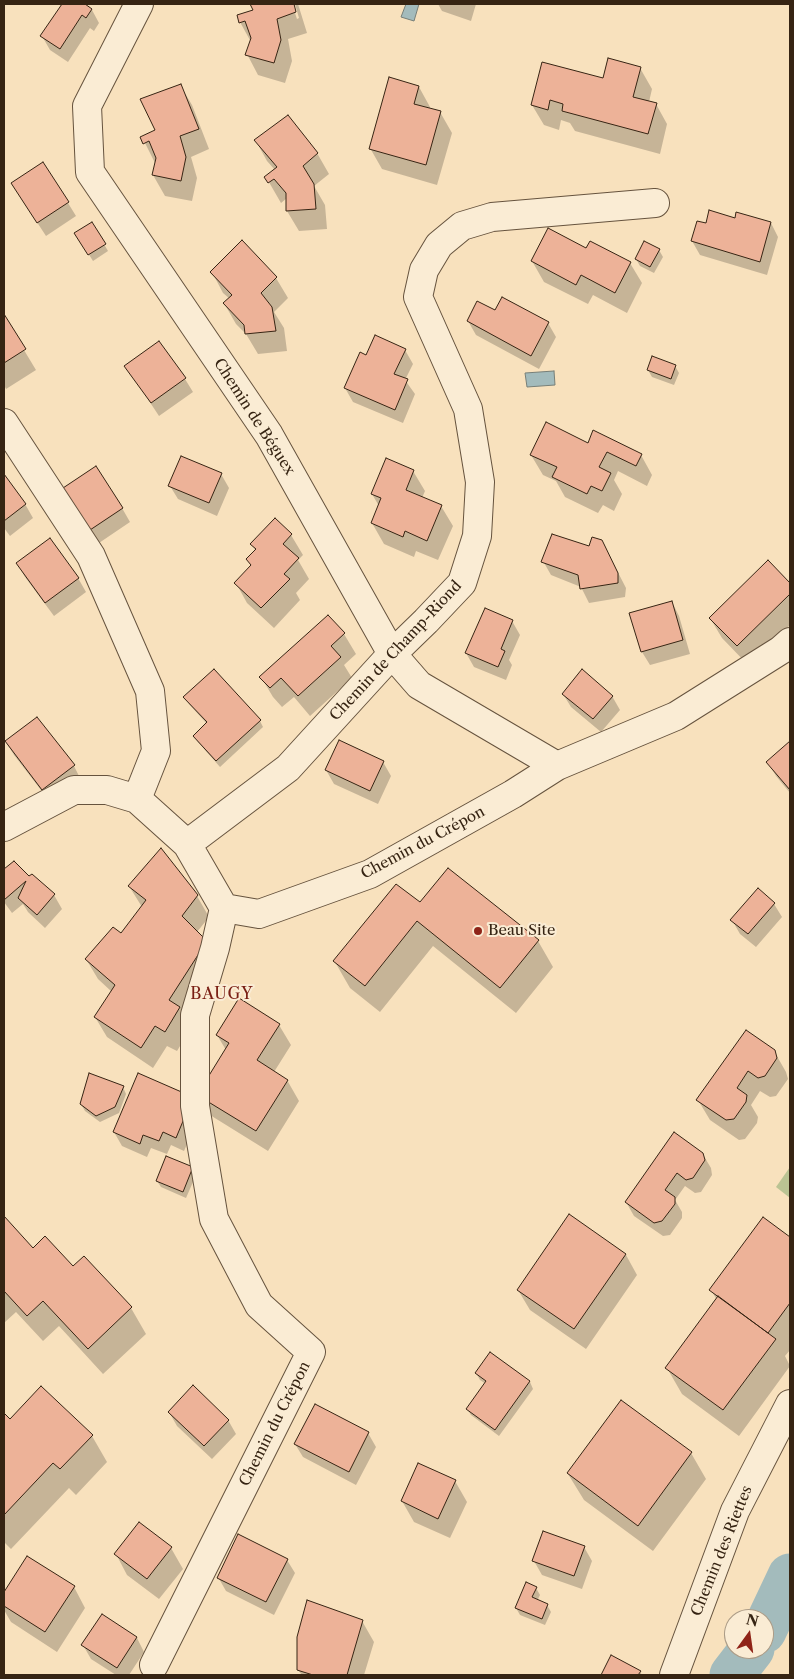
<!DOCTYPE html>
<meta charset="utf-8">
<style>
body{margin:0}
#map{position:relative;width:794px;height:1679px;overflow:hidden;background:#f8e1bd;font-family:"Libre Caslon Text",serif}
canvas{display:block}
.frame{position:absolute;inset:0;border:5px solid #362413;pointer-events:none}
.north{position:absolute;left:724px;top:1609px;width:50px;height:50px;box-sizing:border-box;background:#faecd4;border:1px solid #ac9c87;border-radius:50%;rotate:14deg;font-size:14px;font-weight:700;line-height:20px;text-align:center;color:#362413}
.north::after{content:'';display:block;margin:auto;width:18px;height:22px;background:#8f2418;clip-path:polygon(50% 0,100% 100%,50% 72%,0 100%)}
</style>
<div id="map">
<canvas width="794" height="1679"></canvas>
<div class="frame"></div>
<div class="north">N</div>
</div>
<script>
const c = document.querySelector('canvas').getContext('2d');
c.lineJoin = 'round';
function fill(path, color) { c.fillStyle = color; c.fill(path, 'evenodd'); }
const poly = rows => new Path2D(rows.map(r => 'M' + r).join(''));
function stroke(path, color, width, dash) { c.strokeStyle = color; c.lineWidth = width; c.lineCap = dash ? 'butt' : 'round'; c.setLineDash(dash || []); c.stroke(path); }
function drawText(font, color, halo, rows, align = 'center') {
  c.font = font + ' "Libre Caslon Text",serif'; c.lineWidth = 4; c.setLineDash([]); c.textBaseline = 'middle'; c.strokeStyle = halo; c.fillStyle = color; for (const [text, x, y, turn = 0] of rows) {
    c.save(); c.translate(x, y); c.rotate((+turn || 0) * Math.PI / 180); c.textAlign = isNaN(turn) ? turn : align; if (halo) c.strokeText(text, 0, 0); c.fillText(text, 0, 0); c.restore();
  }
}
const green = poly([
 [790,1167,790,1198,776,1187]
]);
const water = poly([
 [406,4,419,4,414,21,401,17,406,4],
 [554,371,555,385,527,387,525,373,554,371]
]);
const shadow = poly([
 [60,4,83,4,92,10,99,23,94,31,90,28,68,62,50,50,42,36,62,7],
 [252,4,292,4,297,19,299,18,295,4,298,4,307,33,288,39,292,61,285,83,258,75,247,54,251,42,240,22,254,11],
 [438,4,476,4,471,21,442,11],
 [640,68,652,89,649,102,656,104,667,124,660,154,575,131,570,123,561,120,559,130,544,125,532,105],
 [180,85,192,105,209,149,191,157,197,178,192,201,165,196,153,175,156,165,142,137,157,131],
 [419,87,430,107,430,109,440,112,452,133,437,185,382,169,370,148],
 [256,141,317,153,329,174,314,186,325,205,327,229,299,231,287,211,287,198,281,203,266,177,275,170,267,161],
 [12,184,68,203,76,216,46,236],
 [736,220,771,223,778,237,767,275,700,255,692,241,706,225],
 [92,224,108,251,93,261,76,234],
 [587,250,630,263,642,283,627,313,593,295,588,304,544,282,532,261],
 [659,250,663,257,654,273,640,266,636,259],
 [212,272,276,278,288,298,274,312,284,328,287,351,258,354,246,334,236,324,224,303,230,299,223,293],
 [495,312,548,323,556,337,539,369,476,335,468,321],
 [4,317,36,370,6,389,4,385],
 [405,350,413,364,405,380,415,394,403,423,353,402,345,388,367,356],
 [126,366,185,379,193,392,159,416],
 [675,366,679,373,674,385,652,377,648,370],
 [588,444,641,455,652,475,647,486,618,471,614,480,622,494,614,511,603,505,598,513,565,497,556,481,543,475,531,455],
 [413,471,425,491,422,498,441,506,453,526,438,560,416,551,414,557,384,544,372,523,379,506,372,494],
 [221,474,229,488,217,516,178,499,170,486],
 [4,476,25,504,33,518,10,536,4,528],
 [73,502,122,508,130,522,99,543],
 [275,520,291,535,303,555,298,560,309,579,296,593,300,600,274,628,247,603,236,583,251,566,247,559,256,551,251,544],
 [609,555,626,588,625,597,589,603,581,587,551,575,543,561],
 [768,562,790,585,790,625,749,666,722,638,710,618],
 [17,563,78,578,86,592,54,616,25,577],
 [672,602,679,616,690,654,650,665,642,652],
 [328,616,344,634,356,654,344,665,352,678,310,716,294,697,282,707,273,697,261,677],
 [512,621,520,635,509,660,512,665,506,680,474,667,466,653],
 [563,694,612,696,620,710,601,732,571,707],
 [185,697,260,721,263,727,220,767,198,742,194,736,207,724,189,704],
 [6,742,74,766,81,780,51,803,14,755],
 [790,742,790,793,776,776,768,762],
 [383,762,391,776,378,804,334,784,326,770],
 [13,863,29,878,32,875,54,895,62,909,45,928,28,912,23,904,12,913,4,902,4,871],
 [129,886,197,896,209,917,197,932,206,941,191,1028,177,1051,167,1046,153,1068,107,1037,95,1017,112,992,98,979,86,959,121,934,142,907],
 [420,904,538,941,553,967,516,1013,433,946,380,1012,350,988,335,962],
 [774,904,782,917,756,947,740,934,732,920],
 [279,1025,291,1045,274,1072,287,1080,299,1101,268,1151,210,1115,198,1095,226,1050,217,1035],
 [774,1051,786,1072,788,1079,776,1096,770,1097,760,1091,751,1105,758,1117,757,1123,745,1139,739,1140,710,1120,698,1100],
 [123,1087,126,1094,119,1113,100,1122,85,1111,81,1104],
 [201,1112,184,1151,171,1145,167,1154,151,1148,147,1157,122,1146,114,1132],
 [702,1153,711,1168,712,1175,701,1192,695,1193,685,1186,675,1200,682,1212,682,1218,670,1235,663,1236,634,1216,626,1202],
 [192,1168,196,1175,186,1198,161,1187,157,1181],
 [4,1218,33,1250,73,1268,84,1258,131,1308,146,1334,103,1374,59,1326,43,1341,16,1312,4,1323],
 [763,1219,790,1239,790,1350,785,1356,790,1366,739,1436,682,1394,667,1368,717,1300,711,1290],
 [626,1255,637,1275,586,1349,530,1310,518,1290],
 [490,1354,530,1382,533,1389,499,1436,471,1415,467,1409,486,1384,480,1380,476,1373],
 [169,1412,228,1420,236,1434,212,1459,177,1426],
 [4,1414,10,1421,92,1436,107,1462,76,1495,69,1488,11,1549,5,1543,4,1544],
 [368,1433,376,1447,356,1485,303,1457,295,1444],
 [691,1453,706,1479,653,1551,584,1500,568,1474],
 [455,1481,467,1502,450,1538,414,1522,402,1501],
 [584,1547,592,1561,582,1589,542,1575,534,1561],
 [171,1548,183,1569,159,1599,127,1575,116,1554],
 [27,1557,74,1587,85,1608,57,1652,11,1622,4,1610,4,1594],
 [287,1560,295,1573,274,1615,226,1591,218,1577],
 [536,1588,540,1595,537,1601,547,1605,551,1612,545,1625,520,1615,516,1608],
 [102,1616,137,1638,144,1652,129,1675,116,1675,91,1659,83,1645],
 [362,1621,374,1642,364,1675,302,1675,298,1670],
 [612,1657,640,1672,642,1675,602,1675]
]);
const river = poly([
 [764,1631,790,1576],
 [732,1675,752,1649]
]);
const building = poly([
 [62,4,85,4,92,9,86,18,82,15,60,49,40,36,62,4],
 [250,4,294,4,296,12,277,19,281,40,274,63,245,55,251,38,245,21,239,23,237,15,253,10,250,4],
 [608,58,641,67,633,97,657,103,648,134,562,111,563,104,550,100,548,110,531,105,542,62,603,78,608,58],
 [389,77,419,86,414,104,441,111,426,165,369,149,389,77],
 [181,84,199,129,180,136,186,157,181,181,152,175,156,158,149,141,143,144,140,137,155,130,140,99,181,84],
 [288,115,318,153,303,166,314,184,316,209,286,211,286,193,274,179,268,183,264,177,277,167,254,140,288,115],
 [43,162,69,202,37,223,11,183,43,162],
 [709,210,735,218,736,212,771,222,760,262,691,241,697,221,706,223,709,210],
 [92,222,106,244,88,255,74,233,92,222],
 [548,228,586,248,590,241,631,262,615,293,581,275,576,285,531,261,548,228],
 [242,240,277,277,261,293,272,307,276,331,245,334,244,325,223,303,232,295,210,272,242,240],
 [644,241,660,249,650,267,635,259,644,241],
 [502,297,549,322,531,356,467,321,477,301,495,310,502,297],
 [4,314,26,349,4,363,4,314],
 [375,335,406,349,394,374,408,379,395,410,344,388,360,352,366,355,375,335],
 [159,341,186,378,151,403,124,366,159,341],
 [652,356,676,365,671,379,647,370,652,356],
 [546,422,588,443,593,430,642,454,636,466,607,452,599,467,611,473,602,491,591,486,587,494,552,477,557,467,530,455,546,422],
 [181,456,222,473,209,503,168,486,181,456],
 [386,458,414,470,406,490,442,505,427,541,405,531,403,537,371,523,381,498,371,494,386,458],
 [96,466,123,508,90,530,63,488,96,466],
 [4,474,26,504,4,521,4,474],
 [275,518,292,534,283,544,299,558,284,574,290,579,261,608,234,583,251,565,246,559,256,549,250,544,275,518],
 [552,534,589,546,592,537,602,540,618,573,618,583,580,589,578,575,541,562,552,534],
 [50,538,79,578,45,603,16,563,50,538],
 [768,560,790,583,790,594,737,646,709,618,768,560],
 [672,601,683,640,641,652,629,613,672,601],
 [485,608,513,620,501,649,505,651,498,667,465,653,485,608],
 [328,615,345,633,331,646,341,657,298,696,281,678,270,688,259,677,328,615],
 [214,669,261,720,216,761,193,736,207,722,183,697,214,669],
 [582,669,613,696,593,719,562,694,582,669],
 [37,717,75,765,42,790,5,741,37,717],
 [339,740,384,761,370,791,325,770,339,740],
 [790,741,790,790,766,762,790,741],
 [161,848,198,895,182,916,207,941,169,1000,180,1007,165,1032,155,1026,141,1048,94,1017,115,985,85,959,113,927,121,933,146,900,128,886,161,848],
 [14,861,29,876,32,874,55,894,37,915,18,898,26,881,4,900,4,869,14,861],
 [448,868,539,940,500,988,417,921,365,986,333,961,396,884,420,902,448,868],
 [758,888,775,903,748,934,730,920,758,888],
 [239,998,280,1024,257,1060,288,1080,256,1131,197,1095,229,1043,216,1035,239,998],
 [746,1030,775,1050,777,1058,765,1076,758,1078,748,1071,737,1088,747,1095,746,1102,734,1119,726,1120,696,1100,746,1030],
 [89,1073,124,1086,115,1107,96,1116,80,1104,89,1073],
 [138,1073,193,1097,176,1138,163,1132,159,1141,143,1135,140,1144,113,1132,138,1073],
 [674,1132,703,1153,705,1160,693,1178,686,1180,677,1173,665,1190,675,1197,675,1204,662,1221,654,1223,625,1202,674,1132],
 [166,1156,193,1167,183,1192,156,1181,166,1156],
 [569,1214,626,1254,574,1329,517,1290,569,1214],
 [4,1216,33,1248,45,1236,73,1266,84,1256,132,1307,88,1349,43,1301,27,1316,4,1291,4,1216],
 [763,1217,790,1237,790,1303,768,1333,709,1290,763,1217],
 [718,1296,776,1339,723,1410,665,1368,718,1296],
 [490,1352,530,1381,495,1430,466,1409,486,1381,475,1373,490,1352],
 [193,1385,229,1420,204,1446,168,1412,193,1385],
 [41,1386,93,1435,60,1469,53,1463,4,1515,4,1413,10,1419,41,1386],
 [621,1400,692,1452,638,1526,567,1473,621,1400],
 [315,1404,369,1432,349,1472,294,1444,315,1404],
 [418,1463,456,1480,438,1519,401,1501,418,1463],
 [139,1522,172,1547,147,1579,114,1554,139,1522],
 [543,1531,585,1546,574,1576,532,1561,543,1531],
 [238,1534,288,1559,266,1602,217,1578,238,1534],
 [27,1556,75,1586,45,1632,4,1606,4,1592,27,1556],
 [526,1582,537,1587,532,1597,548,1604,542,1619,515,1608,526,1582],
 [307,1600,363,1620,347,1675,313,1675,297,1670,297,1637,307,1600],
 [102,1614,137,1637,117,1668,81,1645,102,1614],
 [611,1655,641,1671,638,1675,601,1675,611,1655]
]);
const street = poly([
 [139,4,87,106,90,172,269,435,392,654,419,685,557,766],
 [4,423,91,556,150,691,156,751,137,799],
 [4,827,74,790,107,790,137,799,187,844,224,908],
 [187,844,288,768,392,654,426,621,462,583,477,536,480,482,468,409,418,297,424,270,439,245,462,226,492,217,655,203],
 [154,1665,311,1352,259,1305,214,1219,195,1106,195,1015,215,948,224,908,259,914,370,874,513,794,557,766,676,716,781,650,790,642],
 [674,1675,735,1511,790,1404]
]);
const markers = [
 [478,931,5,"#8f2418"]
];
const streetNames = [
 ["Chemin de Béguex",254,417,57],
 ["Chemin de Champ-Riond",396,651,-47],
 ["Chemin du Crépon",423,843,-28],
 ["Chemin du Crépon",275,1424,-63],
 ["Chemin des Riettes",722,1551,-68]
];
const poiNames = [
 ["Beau Site",488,931]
];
const neighbourhoodNames = [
 ["BAUGY",222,994]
];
fill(green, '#bac393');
fill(water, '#a3bbbc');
stroke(water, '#777f78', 1);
fill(shadow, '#0003');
stroke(river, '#a3bbbc', 45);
fill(building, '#edb298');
stroke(building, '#362413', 1);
stroke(street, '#66533e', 30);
stroke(street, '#faecd4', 28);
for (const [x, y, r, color] of markers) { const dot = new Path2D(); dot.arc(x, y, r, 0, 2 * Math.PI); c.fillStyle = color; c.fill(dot); stroke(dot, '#faecd4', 2); }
drawText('15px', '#362413', '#faecd4', streetNames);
drawText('15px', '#362413', '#faecd4', poiNames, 'left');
c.letterSpacing = '1px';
drawText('16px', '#7a1f14', '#faecd4', neighbourhoodNames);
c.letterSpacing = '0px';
</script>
